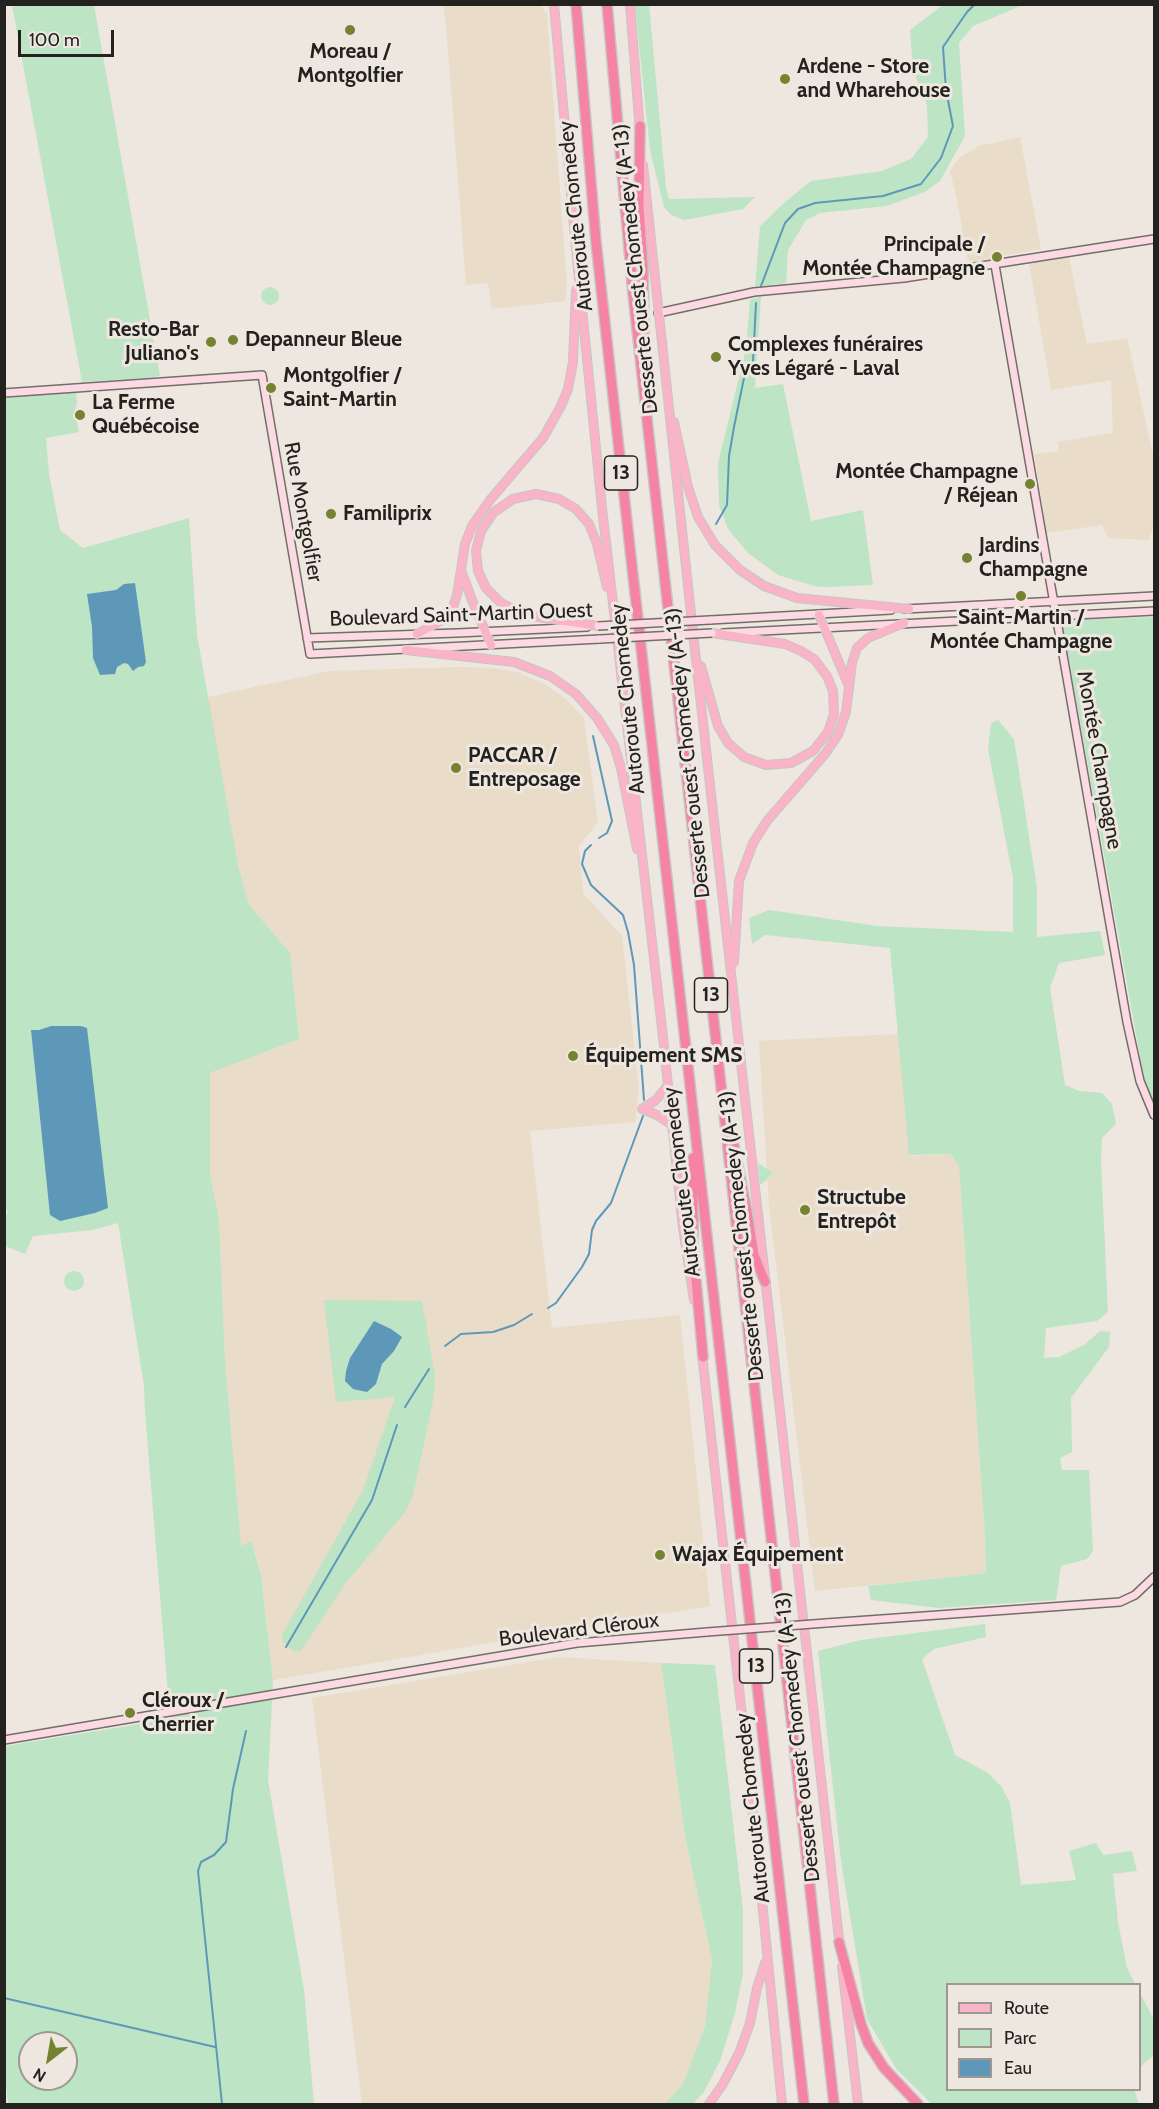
<!DOCTYPE html>
<meta charset="utf-8">
<style>
body{margin:0}
#map{position:relative;width:1159px;height:2109px;overflow:hidden;background:#ede7df;font-family:Cabin,sans-serif}
canvas{display:block}
.frame{position:absolute;inset:0;border:6px solid #24221f;pointer-events:none}
.legend{position:absolute;left:946px;top:1983px;width:195px;height:108px;box-sizing:border-box;background:#ede7df;border:2px solid #9d9892;margin:0;padding:8px 10px;list-style:none;font-size:18px;color:#24221f}
.legend li{display:flex;align-items:center;gap:12px;height:30px}
.legend b{width:30px;border:2px solid #9d9892}
.north{position:absolute;left:18px;top:2031px;width:60px;height:60px;box-sizing:border-box;background:#ede7df;border:2px solid #9d9892;border-radius:50%;rotate:211deg;font-size:16px;font-weight:700;line-height:24px;text-align:center;color:#24221f}
.north::after{content:'';display:block;margin:auto;width:21px;height:27px;background:#758230;clip-path:polygon(50% 0,100% 100%,50% 72%,0 100%)}
.scale{position:absolute;left:18px;top:30px;width:96px;height:27px;box-sizing:border-box;border:3px solid #24221f;border-top:0;padding-left:8px;font-size:18px;line-height:21px;white-space:nowrap;color:#24221f;-webkit-text-stroke:4px #ede7df;paint-order:stroke}
</style>
<div id="map">
<canvas width="1159" height="2109"></canvas>
<div class="frame"></div>
<ul class="legend">
<li><b style="height:8px;background:#fab4c8"></b>Route</li>
<li><b style="height:16px;background:#bde4c5"></b>Parc</li>
<li><b style="height:16px;background:#5d98b9"></b>Eau</li>
</ul>
<div class="north">N</div>
<div class="scale">100 m</div>
</div>
<script>
const c = document.querySelector('canvas').getContext('2d');
c.lineJoin = 'round';
function fill(path, color) { c.fillStyle = color; c.fill(path, 'evenodd'); }
const poly = rows => new Path2D(rows.map(r => 'M' + r).join(''));
function stroke(path, color, width, dash) { c.strokeStyle = color; c.lineWidth = width; c.lineCap = dash ? 'butt' : 'round'; c.setLineDash(dash || []); c.stroke(path); }
function drawText(font, color, halo, rows, align = 'center') {
  c.font = font + ' Cabin,sans-serif'; c.lineWidth = 6; c.setLineDash([]); c.textBaseline = 'middle'; c.strokeStyle = halo; c.fillStyle = color; for (const [text, x, y, turn = 0] of rows) {
    c.save(); c.translate(x, y); c.rotate((+turn || 0) * Math.PI / 180); c.textAlign = isNaN(turn) ? turn : align; if (halo) c.strokeText(text, 0, 0); c.fillText(text, 0, 0); c.restore();
  }
}
const industrial = poly([
 [443,5,541,5,547,15,567,286,565,301,492,309,488,283,466,285,446,25],
 [1020,137,1041,249,968,262,957,199,950,171,959,158,979,146],
 [1069,257,1087,344,1127,338,1154,459,1154,526,1148,540,1108,538,1102,525,1047,533,1034,454,1059,451,1058,442,1113,433,1111,380,1051,390,1029,263],
 [458,667,491,668,517,672,543,683,565,698,584,718,598,822,579,846,583,893,622,936,639,1090,635,1122,530,1131,552,1328,680,1315,710,1606,273,1680,261,1576,251,1541,241,1547,225,1360,219,1219,210,1174,210,1073,299,1039,290,953,249,905,238,865,207,697,330,671],
 [898,1034,910,1156,950,1154,959,1166,985,1535,986,1573,815,1591,769,1205,759,1041],
 [558,1657,661,1663,685,1836,712,1960,705,2026,683,2084,665,2104,362,2104,312,1698]
]);
const green = poly([
 [944,4,1023,5,973,26,959,43,965,136,940,181,925,192,886,206,820,213,806,220,788,250,786,283,755,287,760,226,785,202,811,181,882,171,911,159,928,137,927,105,913,70,910,30],
 [12,5,94,5,160,376,147,378,82,382],
 [635,5,649,5,666,187,669,199,755,197,743,209,684,220,671,215,664,207,650,150],
 '261 296a9 9 0 1 1 18 0a9 9 0 1 1-18 0Z',
 [761,296,755,388,783,384,811,521,863,510,873,585,828,587,814,586,778,575,748,553,728,529,719,505,718,463,746,349,750,300],
 [76,392,77,402,75,411,79,432,46,438,49,474,60,530,83,548,189,518,197,635,238,865,249,905,290,953,299,1039,210,1073,210,1174,219,1219,225,1360,241,1546,251,1541,261,1576,273,1680,268,1780,304,1990,314,2104,8,2104,4,2064,5,1746,170,1719,145,1412,144,1386,118,1223,92,1230,33,1236,25,1254,5,1246,5,1219,8,1210,4,1209,5,398],
 [30,2043,66,2043,66,2079,30,2079],
 [1154,617,1154,1104,1148,1092,1142,1068,1063,626,1065,621,1070,620],
 [998,720,1014,739,1037,888,1037,937,1100,931,1105,955,1059,963,1050,988,1065,1085,1079,1091,1102,1093,1112,1104,1116,1124,1102,1138,1101,1160,1108,1312,1097,1321,1046,1328,1044,1358,1059,1357,1084,1345,1100,1331,1110,1332,1109,1347,1071,1398,1072,1452,1060,1458,1062,1470,1089,1470,1093,1551,1087,1559,1061,1566,1056,1600,939,1608,871,1600,868,1586,986,1573,985,1535,959,1166,950,1154,909,1155,890,948,765,935,752,944,749,918,769,910,877,926,1013,932,1013,878,988,749,991,723],
 [758,1163,773,1173,762,1184,760,1184],
 '64 1281a10 10 0 1 1 20 0a10 10 0 1 1-20 0Z',
 [324,1300,422,1301,435,1377,433,1401,413,1495,405,1512,345,1584,301,1651,295,1652,283,1642,282,1635,363,1490,395,1397,336,1402],
 [985,1624,986,1637,934,1649,922,1659,955,1755,988,1773,1001,1786,1010,1803,1021,1885,1076,1880,1069,1851,1096,1843,1103,1855,1132,1851,1137,1871,1113,1874,1118,1922,1127,1968,1135,1984,948,1984,948,2090,1134,2090,1139,2104,932,2104,897,2070,867,2019,841,1861,818,1651,861,1640],
 [661,1663,715,1665,743,1910,743,1974,735,2013,720,2061,704,2092,693,2104,665,2104,683,2084,705,2026,712,1960,685,1836],
 [1140,1993,1154,2020,1154,2055,1143,2064,1140,2069]
]);
const water = poly([
 [135,583,146,662,144,666,138,667,133,671,128,664,124,663,117,667,115,674,100,675,93,658,92,627,87,594,116,590,124,584],
 [51,1026,81,1026,87,1028,108,1208,95,1213,60,1221,50,1215,31,1030,39,1030],
 [374,1321,391,1329,402,1337,394,1351,382,1364,376,1384,367,1392,353,1389,345,1381,346,1371,350,1358]
]);
const stream = poly([
 [761,286,785,223,798,209,815,203,883,196,921,184,941,158,953,126,946,90,943,47,967,12,975,4],
 [716,524,727,505,729,456,734,427,745,373,753,362,756,303],
 [593,736,612,821,607,833,599,838],
 [591,845,585,851,582,864,591,885,623,915,628,932,634,965,644,1100],
 [548,1308,556,1303,582,1267,589,1254,592,1230,596,1221,611,1203,643,1116],
 [445,1346,461,1334,493,1332,514,1325,532,1314],
 [405,1407,429,1369],
 [286,1647,372,1500,397,1425],
 [4,1998,215,2047],
 [222,2104,198,1871,201,1862,214,1855,226,1842,233,1789,246,1731]
]);
const secondary = poly([
 [995,265,1127,1022,1140,1081,1154,1115],
 [658,313,754,292,904,278,1154,239],
 [4,393,262,375,310,654,600,639],
 [905,609,1154,596],
 [710,620,891,610],
 [723,633,1154,611],
 [307,638,457,633,587,627],
 [826,1623,1120,1602,1135,1595,1154,1577],
 [4,1740,577,1643,707,1632]
]);
const primary = poly([
 [554,4,577,259,602,508,662,1028,683,1228,694,1300],
 [630,4,640,132],
 [643,165,694,642,840,1948],
 [674,422,688,487,698,517,715,545,740,570,764,586,797,598,909,609],
 [461,570,472,600,491,645],
 [819,615,848,684],
 [598,626,525,615,501,603,486,588,478,571,476,551,481,531,494,512,513,499,536,494,559,499,576,509,589,524,597,544,607,587],
 [417,634,444,619,452,610,457,595,465,544,472,526,490,500,543,438,561,406,568,389,573,362,576,290],
 [406,650,514,662,550,676,576,694,597,718,614,745,621,768,637,849],
 [701,666,718,726,728,743,744,757,766,765,791,763,813,751,828,732,834,714,833,691,827,676,814,659,801,651,785,644,712,633],
 [734,962,739,881,753,843,767,821,825,754,838,735,846,712,852,663,857,648,868,638,904,623],
 [642,1109,656,1100,668,1085],
 [642,1109,657,1115,672,1125],
 [702,1354,758,1860,782,2104],
 [842,1966,858,2104],
 [709,2104,723,2084,740,2051,750,2023,757,1988,765,1963]
]);
const highway = poly([
 [576,4,596,242,618,441,804,2104],
 [607,4,633,293,834,2104],
 [640,126,639,208,643,266,644,344],
 [732,1136,747,1212,754,1255,765,1282],
 [693,1158,693,1248,703,1357],
 [839,1942,861,2024,868,2043,884,2068,918,2104]
]);
const secondaryBridge = poly([
 [598,626,710,620],
 [600,639,712,633],
 [707,1632,826,1623]
]);
const markers = [
 [350,30,6,"#758230"],
 [785,79,6,"#758230"],
 [997,257,6,"#758230"],
 [233,340,6,"#758230"],
 [211,342,6,"#758230"],
 [716,357,6,"#758230"],
 [271,388,6,"#758230"],
 [80,415,6,"#758230"],
 [1030,484,6,"#758230"],
 [331,514,6,"#758230"],
 [967,558,6,"#758230"],
 [1021,596,6,"#758230"],
 [456,768,6,"#758230"],
 [573,1056,6,"#758230"],
 [805,1210,6,"#758230"],
 [660,1555,6,"#758230"],
 [130,1713,6,"#758230"]
];
const shields = [
 [621,473,33],
 [711,995,33],
 [756,1666,33]
];
const shieldNames = [
 ["13",621,473],
 ["13",711,995],
 ["13",756,1666]
];
const poiNames = [
 ["Moreau /",350,52,"center"],
 ["Montgolfier",350,76,"center"],
 ["Ardene - Store",797,67],
 ["and Wharehouse",797,91],
 ["Principale /",985,245,"right"],
 ["Montée Champagne",985,269,"right"],
 ["Resto-Bar",199,330,"right"],
 ["Juliano's",199,354,"right"],
 ["Depanneur Bleue",245,340],
 ["Complexes funéraires",728,345],
 ["Yves Légaré - Laval",728,369],
 ["Montgolfier /",283,376],
 ["Saint-Martin",283,400],
 ["La Ferme",92,403],
 ["Québécoise",92,427],
 ["Montée Champagne",1018,472,"right"],
 ["/ Réjean",1018,496,"right"],
 ["Familiprix",343,514],
 ["Jardins",979,546],
 ["Champagne",979,570],
 ["Saint-Martin /",1021,618,"center"],
 ["Montée Champagne",1021,642,"center"],
 ["PACCAR /",468,756],
 ["Entreposage",468,780],
 ["Équipement SMS",585,1056],
 ["Structube",817,1198],
 ["Entrepôt",817,1222],
 ["Wajax Équipement",672,1555],
 ["Cléroux /",142,1701],
 ["Cherrier",142,1725]
];
const streetNames = [
 ["Autoroute Chomedey",576,216,-96],
 ["Desserte ouest Chomedey (A-13)",636,269,-96],
 ["Rue Montgolfier",303,512,80],
 ["Boulevard Saint-Martin Ouest",461,615,-2],
 ["Autoroute Chomedey",628,699,-96],
 ["Desserte ouest Chomedey (A-13)",688,753,-96],
 ["Montée Champagne",1099,760,80],
 ["Autoroute Chomedey",682,1182,-97],
 ["Desserte ouest Chomedey (A-13)",742,1236,-96],
 ["Boulevard Cléroux",579,1630,-7],
 ["Desserte ouest Chomedey (A-13)",798,1737,-96],
 ["Autoroute Chomedey",753,1808,-96]
];
fill(industrial, '#e9dcc8');
fill(green, '#bde4c5');
fill(water, '#5d98b9');
stroke(stream, '#5d98b9', 2);
stroke(secondary, '#746e68', 10);
stroke(primary, '#c6c6c5', 10);
stroke(highway, '#c6c6c5', 12);
stroke(secondary, '#fcdae4', 7);
stroke(primary, '#fab4c8', 8);
stroke(highway, '#f682a4', 9);
stroke(secondaryBridge, '#746e68', 10, []);
stroke(secondaryBridge, '#fcdae4', 7);
for (const [x, y, r, color] of markers) { const dot = new Path2D(); dot.arc(x, y, r, 0, 2 * Math.PI); c.fillStyle = color; c.fill(dot); stroke(dot, '#ede7df', 2); }
for (const [x, y, w] of shields) { const box = new Path2D(); box.roundRect(x - w / 2, y - 17, w, 34, 4.5); c.fillStyle = '#ede7df'; c.fill(box); stroke(box, '#24221f', 1.5); }
drawText('bold 20px', '#24221f', null, shieldNames);
drawText('bold 21px', '#24221f', '#ede7df', poiNames, 'left');
drawText('21px', '#24221f', '#ede7df', streetNames);
</script>
